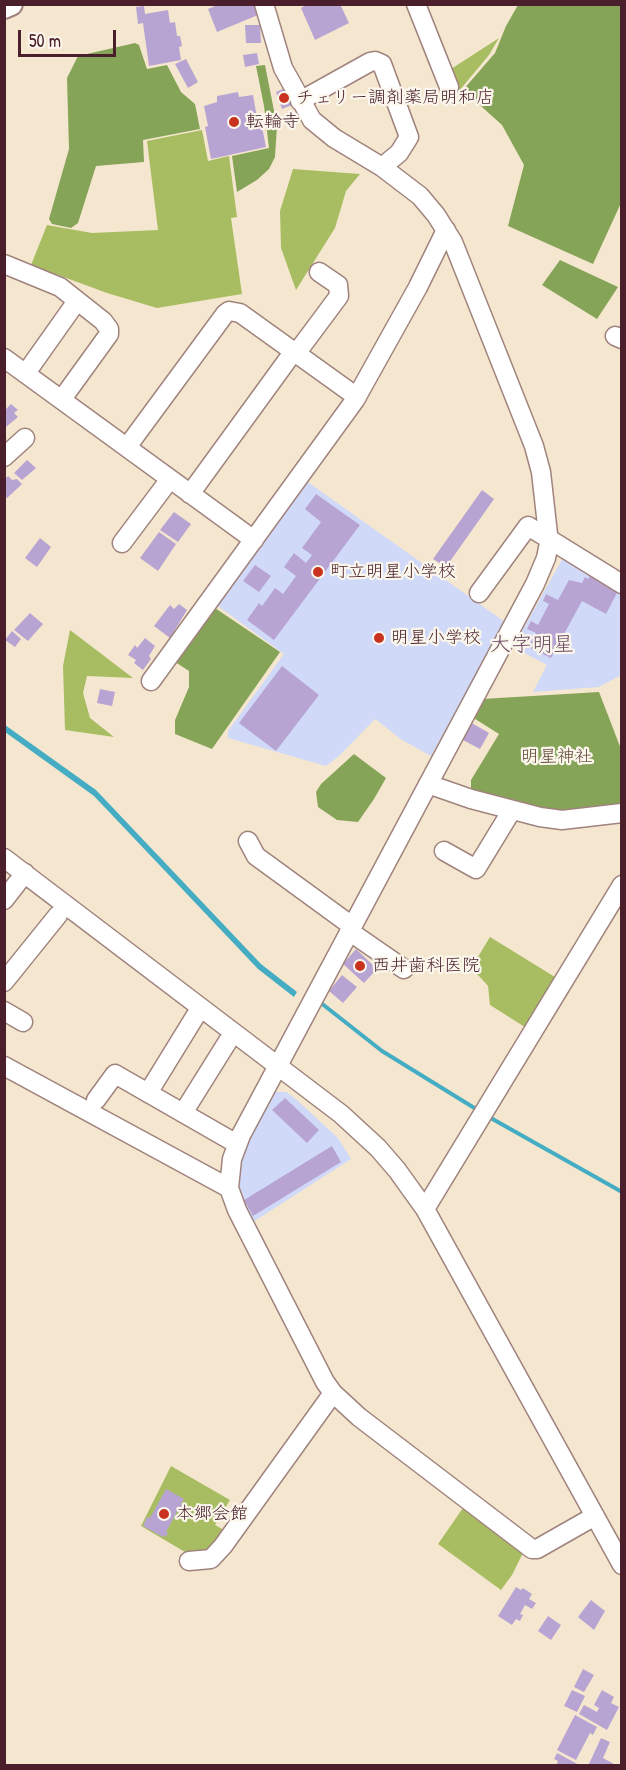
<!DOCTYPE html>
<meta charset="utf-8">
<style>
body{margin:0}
#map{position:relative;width:626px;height:1770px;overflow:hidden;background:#f5e7cf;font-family:"Patrick Hand",sans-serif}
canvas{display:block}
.frame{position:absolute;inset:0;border:6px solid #4a1f2b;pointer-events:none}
.scale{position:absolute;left:18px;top:30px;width:98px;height:27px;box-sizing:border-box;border:3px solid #4a1f2b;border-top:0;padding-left:8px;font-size:18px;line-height:21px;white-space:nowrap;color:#4a1f2b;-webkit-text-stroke:4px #fbf7ec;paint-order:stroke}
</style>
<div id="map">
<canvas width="626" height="1770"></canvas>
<div class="frame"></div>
<div class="scale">50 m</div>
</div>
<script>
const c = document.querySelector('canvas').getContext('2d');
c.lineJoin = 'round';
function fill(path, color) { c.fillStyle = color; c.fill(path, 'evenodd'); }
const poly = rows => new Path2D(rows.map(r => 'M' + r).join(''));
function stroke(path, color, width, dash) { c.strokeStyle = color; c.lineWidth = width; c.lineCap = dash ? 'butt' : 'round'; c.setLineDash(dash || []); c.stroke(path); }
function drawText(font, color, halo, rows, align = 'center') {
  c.font = font + ' "Patrick Hand","Klee One",sans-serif'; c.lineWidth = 4.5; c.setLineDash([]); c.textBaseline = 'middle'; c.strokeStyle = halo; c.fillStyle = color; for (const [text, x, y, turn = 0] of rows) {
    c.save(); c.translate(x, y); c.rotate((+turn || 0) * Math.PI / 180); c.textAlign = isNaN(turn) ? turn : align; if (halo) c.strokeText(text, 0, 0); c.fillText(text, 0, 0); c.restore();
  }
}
const built = poly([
 [305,480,505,622,431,756,402,740,375,719,339,756,326,766,228,738,228,731,284,654,215,604],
 [564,556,621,588,621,675,599,687,533,692,547,665,513,647],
 [276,1092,286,1092,297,1100,338,1138,351,1159,253,1222,237,1190,240,1155,270,1099]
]);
const green = poly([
 [499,38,489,55,459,91,451,69],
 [202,130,208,161,229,156,237,217,231,218,242,294,157,308,107,293,31,265,47,225,92,233,158,230,147,141],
 [293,169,360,174,346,191,335,228,296,290,281,248,280,211],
 [70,630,133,678,87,676,83,693,90,718,114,737,65,730,63,666],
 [490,937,555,977,556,982,528,1029,490,1005,488,986,479,976,470,970],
 [171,1466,230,1500,215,1525,224,1530,210,1550,190,1555,141,1526],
 [463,1508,524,1551,512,1575,501,1590,438,1544]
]);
const forest = poly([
 [518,5,621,5,621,203,593,264,508,226,524,165,502,125,463,90,495,53,506,26],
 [135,43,139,45,147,69,167,65,181,92,195,104,200,129,143,140,144,162,96,166,78,223,71,228,52,224,49,219,69,149,67,78,78,56],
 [265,65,277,126,275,157,269,169,257,180,237,192,232,156,269,148,264,106,256,66],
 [560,260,618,287,597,319,542,285],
 [212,606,280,652,212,749,175,734,175,720,189,687,189,671,172,660],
 [599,692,621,749,621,813,562,820,471,799,471,780,499,734,472,717,482,699],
 [354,754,386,778,374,799,358,822,337,820,318,807,316,792,321,784]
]);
const water = poly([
 [5,725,96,790,261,964,297,992,294,997,258,969,94,796,5,732]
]);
const stream = poly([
 [321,1003,382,1051,476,1109],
 [489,1117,622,1192]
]);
const building = poly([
 [220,4,254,4,258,15,217,32,208,9],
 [308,4,340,4,349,23,315,40,301,8],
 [144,6,145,14,168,10,170,23,175,22,177,36,180,36,182,46,179,47,181,60,149,66,143,23,138,24,136,7],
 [245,25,260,25,261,43,246,43],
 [257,53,259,64,245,67,243,55],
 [186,59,198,82,188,88,175,64],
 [285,88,292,105,282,109,276,92],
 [238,92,239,97,253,95,257,118,260,117,266,147,211,159,205,127,208,126,204,106,217,102,217,96],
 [11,404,18,410,14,413,18,417,6,427,4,426,4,411],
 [27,460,36,468,22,480,14,473],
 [8,476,12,480,17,479,22,484,7,498,4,496,4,480],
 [482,490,494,499,446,567,433,559],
 [316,494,360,525,274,640,247,620,259,603,262,606,275,588,283,594,296,576,284,567,294,553,306,563,312,555,302,548,321,522,305,509],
 [174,512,191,524,178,542,160,530],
 [159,532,176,544,158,571,140,558],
 [40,538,51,547,37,567,25,558],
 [255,565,271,576,259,592,243,581],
 [590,576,618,591,606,614,582,601,551,658,528,647,536,633,527,629,531,621,538,625,549,604,543,601,546,594,558,600,569,580,582,583,585,577,588,579],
 [179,604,187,610,170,638,154,626,170,605,174,609],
 [30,613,43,624,28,641,14,630],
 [12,631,21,639,15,647,5,640],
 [145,638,155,646,149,656,151,659,143,670,134,663,136,660,128,655,135,645,137,648],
 [282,666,319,695,276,751,239,723],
 [100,689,115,692,112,706,97,703],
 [470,722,489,733,480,749,461,739],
 [356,949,377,969,364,983,343,964],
 [342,975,357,987,343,1003,329,991],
 [285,1098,319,1130,307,1143,272,1110],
 [332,1146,341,1162,253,1216,244,1200],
 [166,1489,184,1499,181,1504,184,1506,181,1512,178,1510,166,1532,168,1533,166,1537,164,1535,163,1537,143,1526,147,1517,150,1518],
 [516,1587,521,1590,523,1588,532,1594,529,1599,536,1603,532,1609,525,1605,520,1614,523,1615,520,1621,516,1619,512,1625,498,1616],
 [591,1600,605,1611,594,1630,578,1617],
 [548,1616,561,1625,551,1640,538,1631],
 [583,1669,594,1675,584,1692,574,1687],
 [572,1690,585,1696,577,1712,564,1706],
 [602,1690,614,1697,611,1703,619,1707,607,1730,579,1714,584,1705,597,1712,599,1708,594,1705],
 [575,1715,597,1727,593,1735,590,1733,576,1760,557,1750],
 [601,1738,610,1742,603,1758,614,1764,613,1766,588,1766],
 [557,1753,581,1766,556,1766,558,1761,554,1759]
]);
const minor = poly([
 [264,4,283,68,312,120,334,138,382,167,420,196,436,215,453,242,534,446,541,472,549,543,546,558,535,584,241,1135,232,1159,229,1188,237,1210,325,1382,333,1393,359,1417,532,1549,537,1549,595,1516],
 [416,4,449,87],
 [300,101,370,62,375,61,382,64,409,137,399,153,382,167],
 [4,264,60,287,103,321,109,329,109,334,62,399],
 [615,336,622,339],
 [4,358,254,540],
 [26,373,77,301],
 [127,447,225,314,229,311,240,313,357,397],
 [4,457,25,438],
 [190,494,294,351,301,347,339,296,338,285,319,272],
 [122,543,170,479],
 [479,593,528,526,622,584],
 [151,681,355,400,418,287,446,230],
 [428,784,471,799,540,817,562,820,622,813],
 [248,841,256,856,352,926],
 [444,851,476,869,512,810],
 [4,858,341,1114,378,1148,397,1170,425,1209,622,1565],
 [4,900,25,873],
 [349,931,404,969],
 [4,982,58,915],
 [4,1011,23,1022],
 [4,1066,229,1188],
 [148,1093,196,1015],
 [96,1100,115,1074,237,1144],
 [183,1113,228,1041],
 [425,1209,622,885],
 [189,1561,211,1559,223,1546,333,1393]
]);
const major = poly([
 [4,7,11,4]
]);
const markers = [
 [284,98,6,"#c8321e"],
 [234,122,6,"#c8321e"],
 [318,572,6,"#c8321e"],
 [379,638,6,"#c8321e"],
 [360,966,6,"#c8321e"],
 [164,1514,6,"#c8321e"]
];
const poiNames = [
 ["チェリー調剤薬局明和店",296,98],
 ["転輪寺",246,122],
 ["町立明星小学校",330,572],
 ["明星小学校",391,638],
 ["西井歯科医院",372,966],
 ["本郷会館",176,1514]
];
const parkNames = [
 ["明星神社",557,757]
];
const quarterNames = [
 ["大字明星",532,645]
];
fill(built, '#d1d9f9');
fill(green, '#a8bd62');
fill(forest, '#86a458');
fill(water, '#44acc3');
stroke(stream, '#44acc3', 4);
fill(building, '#b8a4d3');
stroke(minor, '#a0837d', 21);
stroke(major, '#a0837d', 26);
stroke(minor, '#fff', 18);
stroke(major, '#fff', 22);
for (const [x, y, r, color] of markers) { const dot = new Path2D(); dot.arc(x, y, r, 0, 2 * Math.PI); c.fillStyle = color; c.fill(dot); stroke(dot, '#fbf7ec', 2); }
drawText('18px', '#4a1f2b', '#fbf7ec', poiNames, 'left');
drawText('18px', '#664e3c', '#fbf7ec', parkNames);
drawText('21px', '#704e66', '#fbf7ec', quarterNames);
</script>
